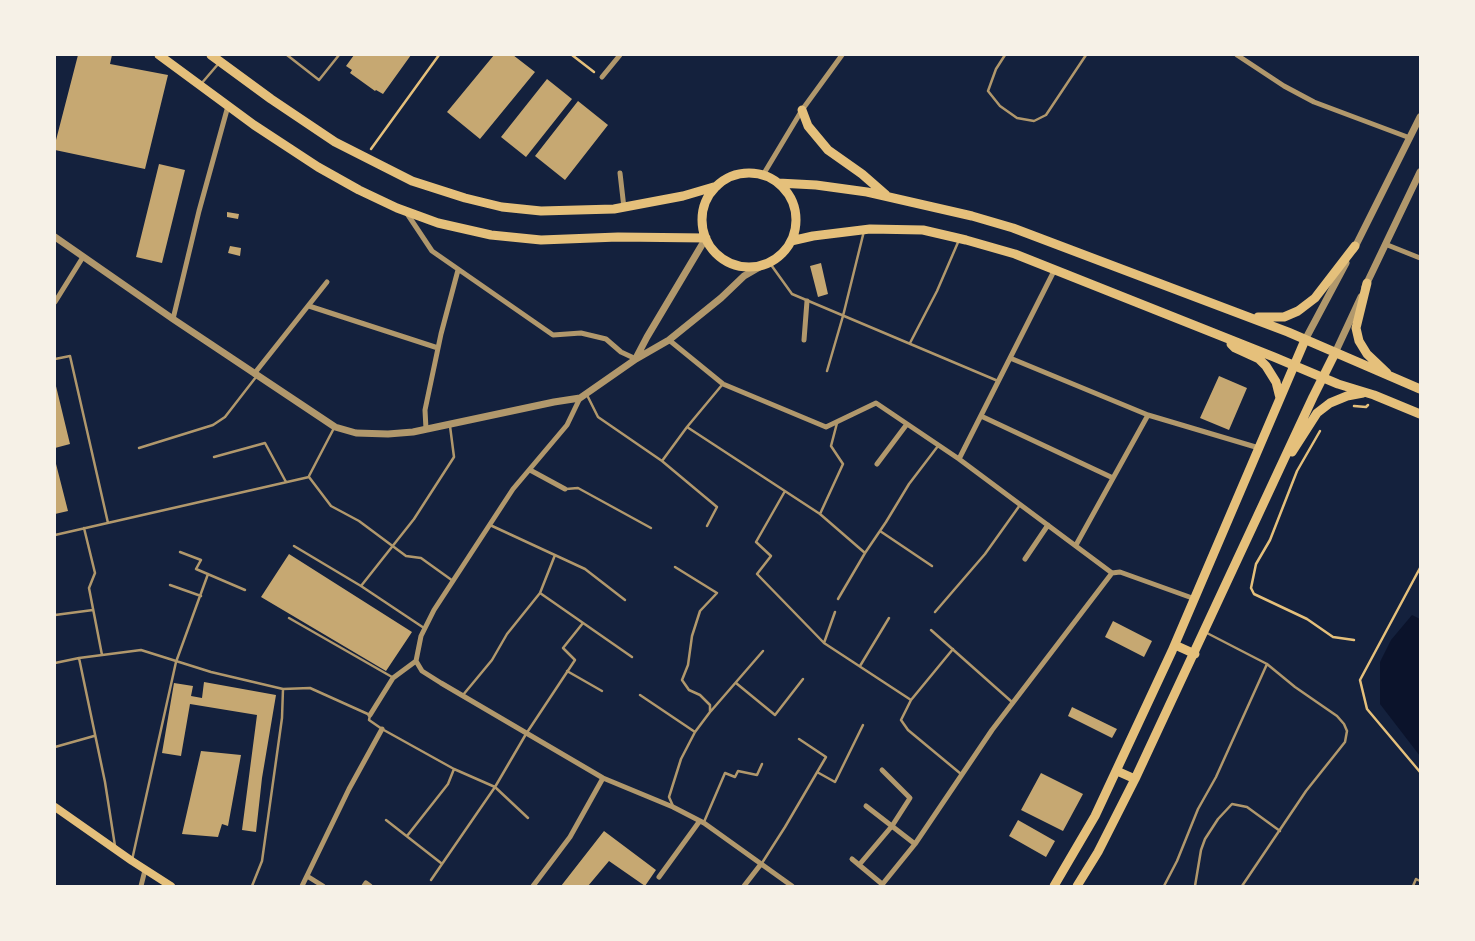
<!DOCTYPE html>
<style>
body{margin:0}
#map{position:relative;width:1475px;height:941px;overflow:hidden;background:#14213d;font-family:Roboto,sans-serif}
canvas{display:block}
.frame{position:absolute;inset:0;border:56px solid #f6f1e7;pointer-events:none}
</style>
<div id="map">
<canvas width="1475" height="941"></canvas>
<div class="frame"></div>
</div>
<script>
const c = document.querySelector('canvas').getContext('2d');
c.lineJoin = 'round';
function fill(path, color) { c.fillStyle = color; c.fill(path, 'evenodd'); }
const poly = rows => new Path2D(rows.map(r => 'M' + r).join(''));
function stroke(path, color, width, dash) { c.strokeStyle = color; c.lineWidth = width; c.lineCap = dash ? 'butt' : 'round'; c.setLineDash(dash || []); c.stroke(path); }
const water = poly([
 [1412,615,1420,619,1420,756,1380,704,1380,662,1391,640]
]);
const building = poly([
 [78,55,112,55,110,64,168,75,145,169,55,150,55,144],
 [354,55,411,55,383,94,376,90,375,91,350,73,352,70,346,66],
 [494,55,513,55,535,72,480,139,447,112],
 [547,79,572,99,526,157,501,137],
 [578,101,608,125,565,180,535,156],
 [159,164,185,170,162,263,136,257],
 [227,212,239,214,238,219,227,217],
 [230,246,241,248,240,256,228,253],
 [821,263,828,294,818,297,810,266],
 [1219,376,1247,388,1229,430,1200,418],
 [55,382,70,444,55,448],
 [55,460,68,511,55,514],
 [289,554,412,632,386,671,261,597],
 [1113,621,1152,641,1144,657,1105,637],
 [204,682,276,695,262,778,256,832,242,830,257,715,190,704,181,756,162,753,174,683,193,686,191,696,202,698],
 [1072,707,1117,729,1112,738,1068,716],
 [201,751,241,755,228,826,222,824,218,837,182,834],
 [1041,773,1083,794,1063,831,1021,810],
 [1018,820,1055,841,1046,857,1009,836],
 [604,831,656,870,645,886,609,861,588,886,561,886]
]);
const path = poly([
 [572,55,594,72],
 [371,149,439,55],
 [1354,406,1366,407,1368,405],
 [1320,431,1297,471,1270,540,1256,564,1251,588,1254,594,1307,619,1333,637,1354,640],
 [1420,568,1360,680,1367,709,1420,772]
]);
const service = poly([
 [287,55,319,80,339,55],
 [1005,55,996,69,988,91,1000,106,1017,118,1034,121,1046,115,1086,55],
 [201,84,219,63],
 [769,262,792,294,998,381],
 [910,343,937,291,959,240],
 [55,359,70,356,108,523],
 [827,371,843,316,864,231],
 [587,395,598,417,662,461,687,427,722,385],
 [687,427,820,514,865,553],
 [139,448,213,425,225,417,256,377],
 [214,457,265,443,286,482],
 [662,461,717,507,707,526],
 [309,476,334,428],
 [309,477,331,506,359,521,406,556,421,558,453,581],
 [566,489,578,488,651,528],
 [785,491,756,542,771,556,757,574,824,643,911,700,901,720,908,730,961,774],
 [820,514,843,464,831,446,837,423],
 [490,525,585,569,625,600],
 [84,528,95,573,89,588,102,655],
 [880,531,932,566],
 [55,535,309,477],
 [294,546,361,586,424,628],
 [180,552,201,560,196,569,245,590],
 [170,585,201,596],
 [361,586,414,519,454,457,450,426],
 [540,593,632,657],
 [838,599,865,553,886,522,909,484,938,446],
 [935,612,985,554,1020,505],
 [55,615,93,610],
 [289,618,392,677],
 [931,630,1012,702],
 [1205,632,1267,664,1295,687,1337,716,1344,724,1347,731,1345,742,1306,791,1242,886],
 [824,643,835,612],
 [79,658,105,782,115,846],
 [55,663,79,658,141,650,211,672,283,689,310,688,370,715,369,720,382,729,454,769,448,784,407,836],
 [860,666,889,618],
 [567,671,602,691],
 [736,683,775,715,803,679],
 [463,695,492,660,507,634,540,593,555,555],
 [640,695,695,732],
 [911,700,953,649],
 [711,711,763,651],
 [55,747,94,736],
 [454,769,495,787,528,818],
 [817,772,835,782,863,725],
 [673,806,669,797,681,759,695,732,710,712,710,705,700,695,689,690,682,680,688,665,692,636,700,611,717,593,675,567],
 [386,820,441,863],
 [704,822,725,773,735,777,738,771,757,775,762,764],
 [132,860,176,662,208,574],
 [762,863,785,827,826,757,799,739],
 [431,880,495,787,526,734,575,660,563,648,583,623],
 [252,886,262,861,282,718,283,689],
 [1164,886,1177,861,1198,809,1216,777,1267,664],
 [1195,886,1201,850,1205,839,1218,819,1232,804,1247,807,1280,831],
 [1413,886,1416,879,1420,881]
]);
const minor = poly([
 [1237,55,1284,86,1314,102,1410,138],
 [602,77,620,55],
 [620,173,624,208],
 [763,175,802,110,842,55],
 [406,212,432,251,553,335,581,333,606,339,621,352,636,359],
 [1385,244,1420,258],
 [55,302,83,257],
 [309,306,438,348],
 [173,319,199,211,228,106],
 [669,340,723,384,826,427,876,403,959,459,1112,573,1120,572,1195,599],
 [804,340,807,301],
 [1010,358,1148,415,1259,448],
 [254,374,327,282],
 [580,398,567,425,513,489,434,610,421,636,416,661,422,671,441,683,603,778,673,807,704,823,792,886],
 [981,416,1113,478],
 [426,429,425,410,441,334,458,270],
 [959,459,1055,269],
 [877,464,907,424],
 [530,470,565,489],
 [1076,545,1148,415],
 [1025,559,1048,525],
 [370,715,393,678,416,661],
 [866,806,915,844],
 [852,859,882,884],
 [859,865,892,826,910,798,882,770],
 [307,876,323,886],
 [659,877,699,822],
 [141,886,145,870],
 [302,886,349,789,382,729],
 [364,886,366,883,370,886],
 [533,886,570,837,603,778],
 [744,886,761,864],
 [881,886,915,844,992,730,1112,573]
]);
const tertiary = poly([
 [55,237,173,319,335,427,356,433,388,434,413,432,554,402,580,398,636,359,669,340,721,298,744,276,763,265],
 [1354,249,1420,117],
 [1365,287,1420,172],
 [1305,340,1346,263],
 [1335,353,1361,297],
 [636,358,647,337,706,238]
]);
const secondary = poly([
 [55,807,132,861,171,886]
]);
const primary = poly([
 [159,55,254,125,318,167,359,190,397,208,438,223,491,235,541,240,618,237,706,238],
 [211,55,271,99,335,142,412,181,465,198,502,207,541,211,614,209,683,196,717,186],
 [802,110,808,126,828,150,862,174,886,195],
 '702 220a47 47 0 1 1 94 0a47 47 0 1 1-94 0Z',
 [778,183,816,185,867,192,972,216,1013,228,1288,332,1420,389],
 [791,241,813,236,870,229,923,230,966,240,1015,254,1274,357,1338,384,1374,395,1420,414],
 [1367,283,1356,328,1359,341,1367,354,1387,373],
 [1258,317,1284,317,1298,311,1315,298,1355,246],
 [1231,344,1235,348,1259,359,1266,366,1276,382,1280,398],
 [1292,452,1317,413,1330,403,1347,396,1363,393],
 [1175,645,1195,654],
 [1117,771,1135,779],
 [1054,886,1095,816,1172,651,1305,340],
 [1077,886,1098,852,1135,779,1313,397,1335,353]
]);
fill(water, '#0b132b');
fill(building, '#c6a872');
stroke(path, '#e5c07b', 2.5);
stroke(service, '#b1986c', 2.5);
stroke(minor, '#b1986c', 5);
stroke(tertiary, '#b1986c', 7);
stroke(secondary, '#e5c07b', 8);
stroke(primary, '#e5c07b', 9);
</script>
